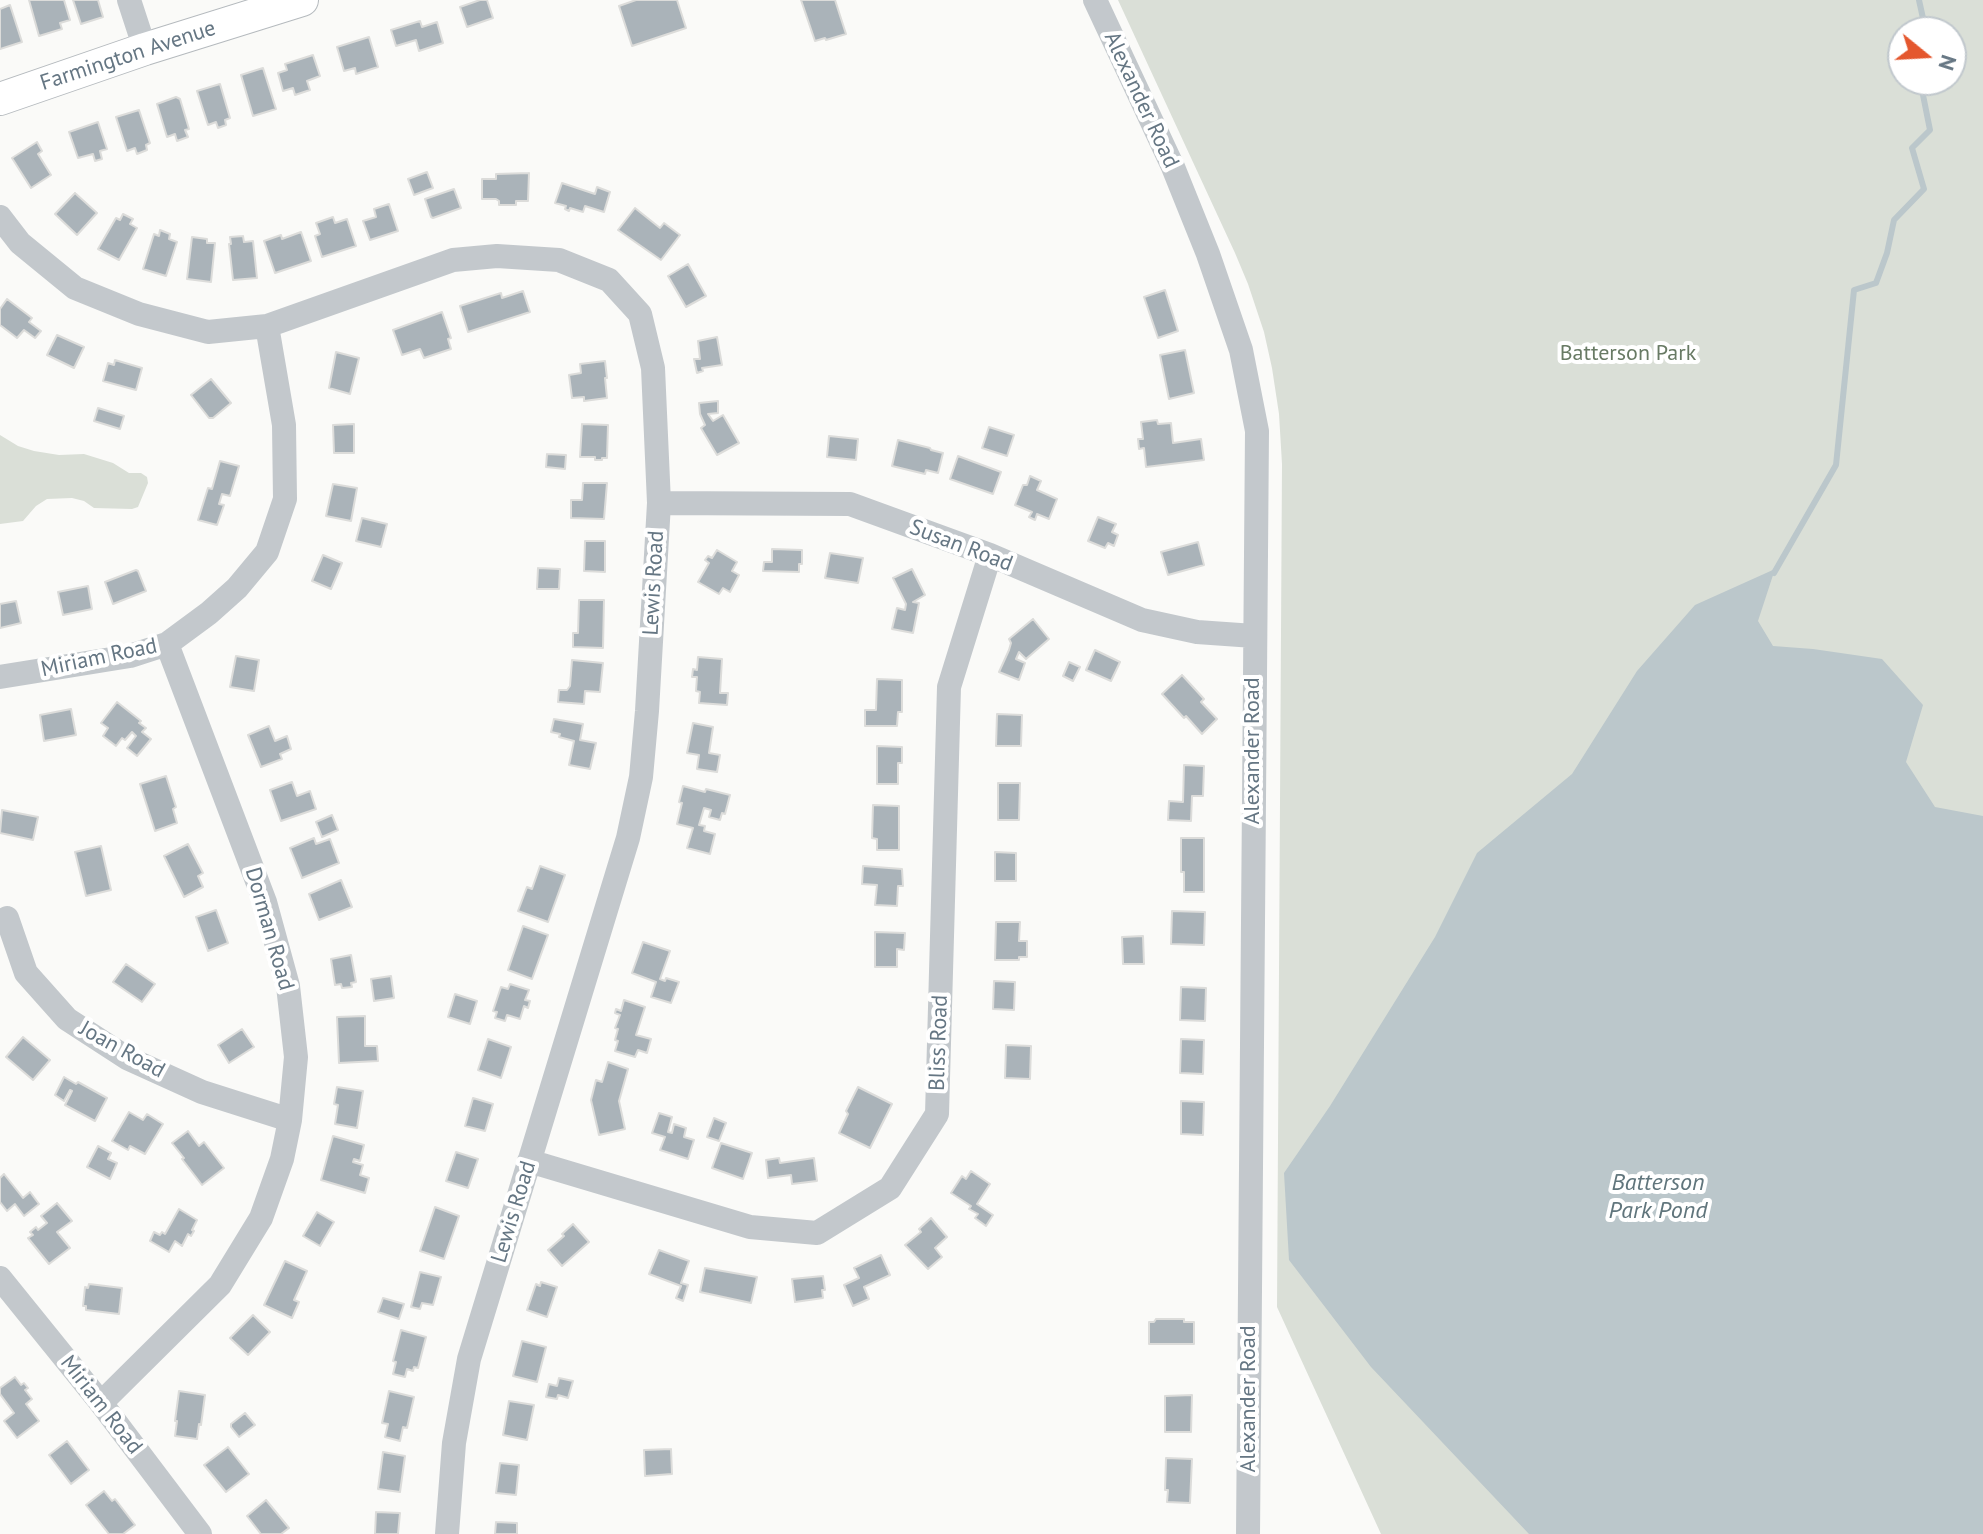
<!DOCTYPE html>
<style>
body{margin:0}
#map{position:relative;width:1983px;height:1534px;overflow:hidden;background:#fafaf8;font-family:"PT Sans",sans-serif}
canvas{display:block}
.north{position:absolute;left:1887px;top:16px;width:80px;height:80px;box-sizing:border-box;background:#fff;border:2px solid #c1c8cd;border-radius:50%;rotate:108deg;font-size:22px;font-weight:700;line-height:32px;text-align:center;color:#657683}
.north::after{content:'';display:block;margin:auto;width:28px;height:36px;background:#e4572e;clip-path:polygon(50% 0,100% 100%,50% 72%,0 100%)}
</style>
<div id="map">
<canvas width="1983" height="1534"></canvas>
<div class="north">N</div>
</div>
<script>
const c = document.querySelector('canvas').getContext('2d');
c.lineJoin = 'round';
function fill(path, color) { c.fillStyle = color; c.fill(path, 'evenodd'); }
const poly = rows => new Path2D(rows.map(r => 'M' + r).join(''));
function stroke(path, color, width, dash) { c.strokeStyle = color; c.lineWidth = width; c.lineCap = dash ? 'butt' : 'round'; c.setLineDash(dash || []); c.stroke(path); }
function drawText(font, color, halo, rows, align = 'center') {
  c.font = font + ' "PT Sans",sans-serif'; c.lineWidth = 8; c.setLineDash([]); c.textBaseline = 'middle'; c.strokeStyle = halo; c.fillStyle = color; for (const [text, x, y, turn = 0] of rows) {
    c.save(); c.translate(x, y); c.rotate((+turn || 0) * Math.PI / 180); c.textAlign = isNaN(turn) ? turn : align; if (halo) c.strokeText(text, 0, 0); c.fillText(text, 0, 0); c.restore();
  }
}
const green = poly([
 [1118,0,1983,0,1983,1534,1381,1534,1277,1307,1282,464,1279,414,1272,368,1264,332,1248,284,1235,253],
 [1903,32,1951,32,1951,80,1903,80],
 [0,435,18,446,34,451,59,455,84,454,113,463,129,473,141,473,147,477,148,483,138,507,132,509,94,508,84,501,72,498,47,499,36,506,23,521,0,524]
]);
const water = poly([
 [1775,569,1758,621,1773,646,1813,649,1882,659,1923,705,1906,762,1935,807,1983,816,1983,1534,1529,1534,1371,1367,1289,1260,1284,1173,1330,1106,1435,937,1477,853,1572,774,1637,671,1695,605]
]);
const stream = poly([
 [1919,0,1926,32],
 [1774,573,1836,465,1854,290,1876,283,1887,253,1894,220,1924,189,1912,148,1930,130,1922,90,1925,80]
]);
const building = poly([
 [29,0,64,0,70,20,60,23,62,29,39,36,29,0],
 [73,0,98,0,103,17,81,24,73,0],
 [480,0,487,0,493,18,467,27,460,7,480,0],
 [636,0,677,0,686,28,632,46,619,6,636,0],
 [801,0,835,0,846,34,826,40,825,38,815,41,801,0],
 [10,5,22,42,0,49,0,9,10,5],
 [420,21,422,27,437,22,443,43,419,51,416,40,396,46,391,30,420,21],
 [369,37,378,67,356,74,355,68,344,71,337,47,369,37],
 [313,55,320,76,307,81,310,90,295,95,293,88,283,91,278,73,287,70,285,64,313,55],
 [263,68,276,109,253,116,241,75,263,68],
 [220,84,230,118,225,120,226,125,218,128,216,122,208,125,197,91,220,84],
 [176,97,180,99,189,129,185,130,188,137,177,141,175,134,167,137,157,104,176,97],
 [139,110,150,143,146,145,147,150,137,154,135,148,127,151,116,117,139,110],
 [98,122,107,149,100,151,102,159,95,161,93,154,78,158,69,132,98,122],
 [37,142,42,151,38,154,51,175,31,188,12,158,37,142],
 [427,172,433,188,414,195,408,179,427,172],
 [529,173,528,201,516,201,516,205,499,205,499,201,496,199,482,199,482,179,496,179,496,174,529,173],
 [562,183,595,194,597,187,610,192,604,212,585,206,583,212,570,208,569,211,565,209,566,206,555,203,562,183],
 [454,189,461,208,433,218,431,217,425,199,454,189],
 [75,193,97,213,77,235,55,214,75,193],
 [389,204,398,231,370,240,363,221,376,217,374,209,389,204],
 [635,208,660,228,664,223,680,235,661,260,618,230,635,208],
 [123,214,133,219,130,224,137,228,119,260,98,249,116,218,120,220,123,214],
 [333,217,335,223,347,219,356,246,322,257,315,236,320,234,316,223,333,217],
 [160,230,170,234,169,239,177,242,166,276,143,269,154,234,159,236,160,230],
 [301,232,311,261,275,273,264,241,281,235,282,239,301,232],
 [243,236,244,242,253,241,257,278,233,280,229,244,231,244,230,237,243,236],
 [192,237,207,239,207,243,215,243,211,282,187,279,192,237],
 [688,264,706,296,686,307,668,276,688,264],
 [1165,290,1178,331,1158,338,1144,297,1165,290],
 [523,291,530,312,468,332,460,306,501,293,502,298,523,291],
 [7,299,32,318,29,322,41,331,35,338,24,330,17,338,0,325,0,309,7,299],
 [442,312,451,338,448,339,451,349,424,358,420,349,402,355,393,330,442,312],
 [57,335,84,347,74,368,47,355,57,335],
 [717,337,722,365,702,368,703,371,697,373,694,359,700,359,698,341,717,337],
 [1185,350,1194,393,1169,399,1160,355,1185,350],
 [336,352,359,358,350,394,329,388,336,352],
 [115,360,142,368,136,390,103,381,108,363,114,365,115,360],
 [605,361,607,378,605,378,607,398,584,401,584,397,572,398,569,375,581,373,580,364,605,361],
 [211,379,231,403,213,418,209,418,191,395,211,379],
 [718,401,718,413,708,414,713,421,723,415,739,443,717,455,701,428,705,425,700,414,699,403,718,401],
 [98,408,124,416,120,429,94,421,98,408],
 [1157,420,1158,424,1171,423,1173,443,1201,439,1204,460,1146,467,1144,448,1139,449,1138,439,1143,439,1141,422,1157,420],
 [354,424,354,453,334,453,333,425,354,424],
 [582,424,608,425,607,458,602,458,602,460,595,460,595,457,580,457,582,424],
 [989,427,1014,435,1007,456,982,448,989,427],
 [829,436,858,439,856,460,827,457,829,436],
 [898,440,930,448,931,450,943,453,938,473,926,470,925,474,892,466,898,440],
 [547,454,566,455,565,469,546,467,547,454],
 [958,456,1001,472,993,494,950,479,958,456],
 [220,461,239,466,230,496,222,494,219,504,224,505,217,525,198,520,208,488,212,489,220,461],
 [1030,476,1041,481,1037,490,1057,499,1049,519,1037,514,1035,520,1029,517,1032,512,1015,505,1023,485,1027,485,1030,476],
 [583,483,607,483,604,519,571,518,571,500,582,500,583,483],
 [333,484,357,488,351,521,326,516,333,484],
 [1098,517,1116,524,1112,532,1118,535,1114,546,1108,543,1105,548,1088,541,1098,517],
 [362,518,387,524,381,547,356,541,362,518],
 [585,541,605,541,605,572,584,571,585,541],
 [1198,542,1204,565,1168,575,1161,552,1198,542],
 [772,549,802,550,802,564,799,564,799,572,763,571,764,562,772,562,772,549],
 [717,550,737,562,732,571,739,575,730,592,723,588,719,594,698,582,709,563,705,560,708,556,712,558,717,550],
 [830,553,863,558,858,583,825,578,830,553],
 [323,555,342,563,331,589,312,581,323,555],
 [538,568,560,569,559,589,537,589,538,568],
 [912,569,925,595,913,602,919,603,913,633,892,629,897,608,905,610,906,604,893,578,912,569],
 [136,570,138,571,146,591,113,604,105,582,136,570],
 [88,586,92,609,63,615,58,592,88,586],
 [579,600,604,600,603,648,573,647,573,633,578,633,579,600],
 [16,601,21,623,0,628,0,604,16,601],
 [1033,619,1049,639,1026,659,1019,652,1016,659,1025,663,1019,680,999,672,1009,650,1011,643,1009,639,1033,619],
 [1095,650,1120,662,1111,681,1086,670,1095,650],
 [236,656,259,660,254,691,230,687,236,656],
 [698,657,722,659,720,693,728,693,727,705,699,703,700,692,696,691,697,677,692,677,693,669,697,670,698,657],
 [572,660,603,663,600,692,585,691,584,704,558,702,559,690,567,690,570,686,572,660],
 [1069,662,1080,667,1073,681,1063,676,1069,662],
 [1182,675,1204,699,1201,702,1217,719,1202,734,1186,716,1184,718,1162,694,1182,675],
 [877,679,902,680,902,712,898,712,897,726,865,726,865,710,876,710,877,679],
 [117,702,141,721,139,723,146,728,142,732,151,739,137,756,127,748,136,736,132,732,125,740,122,738,116,746,103,736,108,728,101,723,117,702],
 [71,709,76,735,44,741,40,715,71,709],
 [997,714,1022,715,1021,746,996,746,997,714],
 [554,719,583,724,580,740,596,743,590,769,569,765,574,741,559,737,560,734,551,732,554,719],
 [693,723,713,727,709,753,720,755,717,772,697,769,699,755,687,753,693,723],
 [269,726,275,741,287,736,291,749,280,754,282,759,261,767,248,735,269,726],
 [877,746,902,747,902,763,898,763,898,784,877,784,877,746],
 [1184,765,1204,766,1203,796,1192,796,1191,821,1168,820,1169,801,1183,802,1184,765],
 [166,776,176,807,173,809,177,823,155,831,140,784,166,776],
 [292,782,297,796,310,791,316,809,281,821,270,790,292,782],
 [998,783,1020,783,1019,820,998,820,998,783],
 [683,786,705,792,706,789,730,795,725,814,722,813,720,820,709,817,711,810,704,808,699,825,705,826,704,831,715,834,710,854,687,848,693,828,677,824,682,803,679,802,683,786],
 [873,805,899,806,899,850,877,850,877,839,872,838,873,805],
 [2,810,38,817,33,840,0,833,2,810],
 [332,815,338,830,322,837,316,822,332,815],
 [314,838,316,844,330,839,339,863,302,878,290,848,314,838],
 [1181,838,1204,838,1204,892,1184,892,1184,872,1181,872,1181,838],
 [188,844,203,873,198,876,203,887,184,897,164,856,188,844],
 [101,846,111,890,86,896,75,852,101,846],
 [995,852,1016,853,1016,881,995,881,995,852],
 [540,866,565,875,548,922,518,911,527,887,532,889,540,866],
 [863,866,902,869,903,886,898,886,897,906,875,905,877,885,862,884,863,866],
 [341,880,352,907,319,920,309,894,341,880],
 [216,910,228,943,208,951,196,917,216,910],
 [1172,911,1205,912,1204,945,1171,944,1172,911],
 [996,922,1020,922,1019,941,1027,941,1027,957,1019,957,1019,960,995,960,996,922],
 [523,926,548,935,532,979,508,970,523,926],
 [875,932,905,933,904,950,897,949,897,967,875,967,875,932],
 [1143,936,1144,964,1123,964,1122,937,1143,936],
 [643,942,670,951,660,979,665,981,666,978,679,982,671,1003,651,997,656,982,632,973,643,942],
 [351,955,356,982,351,983,352,987,342,988,341,984,335,985,331,959,351,955],
 [126,964,155,984,142,1002,113,982,126,964],
 [391,976,394,998,374,1001,371,979,391,976],
 [994,981,1015,982,1014,1010,993,1009,994,981],
 [510,984,529,990,525,1000,530,1001,528,1008,524,1006,520,1019,507,1015,505,1021,495,1018,497,1012,493,1011,501,987,508,989,510,984],
 [1181,987,1206,988,1205,1021,1180,1020,1181,987],
 [455,994,477,1001,470,1024,448,1017,455,994],
 [624,1000,645,1007,636,1035,651,1039,647,1053,638,1050,635,1057,615,1051,618,1041,615,1040,618,1029,615,1028,620,1015,615,1013,616,1009,621,1011,624,1000],
 [365,1016,365,1046,377,1046,378,1061,339,1063,337,1017,365,1016],
 [242,1029,254,1047,229,1063,218,1045,242,1029],
 [23,1037,50,1060,33,1080,6,1057,23,1037],
 [488,1039,511,1047,501,1078,478,1070,488,1039],
 [1181,1039,1204,1040,1203,1074,1180,1073,1181,1039],
 [1006,1045,1031,1046,1030,1079,1005,1078,1006,1045],
 [608,1062,628,1069,619,1101,625,1129,599,1135,591,1100,596,1080,602,1082,608,1062],
 [64,1077,76,1084,78,1082,107,1098,95,1121,65,1105,72,1091,70,1090,64,1101,55,1095,64,1077],
 [337,1087,363,1091,357,1128,335,1124,338,1105,334,1104,337,1087],
 [858,1087,892,1104,870,1148,839,1133,848,1114,846,1111,858,1087],
 [473,1098,493,1104,485,1131,465,1126,473,1098],
 [1181,1101,1204,1102,1203,1135,1181,1134,1181,1101],
 [129,1112,143,1120,147,1114,163,1124,145,1154,130,1146,128,1150,112,1141,129,1112],
 [659,1113,672,1117,668,1132,672,1133,674,1124,686,1128,684,1137,694,1140,688,1159,660,1150,665,1137,652,1133,659,1113],
 [714,1118,726,1123,719,1141,707,1137,714,1118],
 [188,1131,199,1146,204,1142,224,1168,202,1185,182,1159,184,1158,172,1143,188,1131],
 [333,1136,364,1145,360,1161,354,1159,353,1162,363,1165,360,1175,369,1178,365,1193,321,1180,333,1136],
 [721,1143,752,1153,743,1179,712,1168,721,1143],
 [98,1146,111,1153,108,1159,117,1163,110,1179,87,1167,98,1146],
 [456,1152,478,1159,468,1188,446,1181,456,1152],
 [779,1158,780,1163,814,1158,817,1181,792,1184,791,1175,768,1178,766,1160,779,1158],
 [971,1171,990,1184,977,1204,993,1215,986,1226,975,1218,978,1214,969,1209,971,1206,951,1193,962,1176,966,1179,971,1171],
 [4,1174,23,1198,30,1192,39,1204,24,1216,15,1204,7,1211,0,1202,0,1178,4,1174],
 [57,1203,72,1221,57,1232,70,1248,49,1264,28,1238,33,1235,30,1232,36,1227,38,1230,47,1223,41,1216,57,1203],
 [435,1207,459,1216,444,1259,420,1251,435,1207],
 [179,1209,197,1220,192,1230,194,1231,191,1236,188,1234,182,1246,175,1241,169,1252,150,1241,154,1232,160,1235,162,1232,165,1234,179,1209],
 [317,1212,334,1222,320,1246,303,1236,317,1212],
 [931,1218,947,1237,935,1248,942,1257,928,1269,905,1245,921,1232,919,1229,931,1218],
 [573,1224,589,1242,562,1266,548,1250,564,1236,562,1234,573,1224],
 [659,1250,689,1261,681,1283,688,1285,683,1301,676,1298,681,1286,649,1274,659,1250],
 [881,1255,890,1275,864,1287,869,1299,853,1306,844,1285,859,1278,854,1268,881,1255],
 [285,1261,307,1271,294,1300,299,1302,292,1318,264,1305,285,1261],
 [705,1268,757,1277,751,1303,700,1292,705,1268],
 [420,1272,441,1277,433,1305,422,1303,420,1309,411,1307,420,1272],
 [823,1276,825,1290,822,1290,823,1298,795,1302,792,1279,823,1276],
 [541,1282,557,1287,547,1317,527,1310,536,1284,540,1286,541,1282],
 [89,1284,122,1288,119,1314,86,1310,86,1306,83,1306,85,1287,88,1288,89,1284],
 [383,1298,404,1304,399,1319,378,1312,383,1298],
 [253,1315,270,1332,248,1355,230,1338,253,1315],
 [1156,1319,1184,1319,1184,1322,1194,1322,1194,1344,1149,1344,1149,1322,1154,1322,1156,1319],
 [401,1330,426,1337,418,1368,414,1367,413,1371,407,1369,405,1377,393,1374,396,1362,393,1361,401,1330],
 [522,1341,546,1347,537,1382,513,1376,522,1341],
 [15,1377,21,1385,24,1383,28,1388,25,1390,32,1399,26,1404,39,1421,17,1438,4,1421,14,1413,0,1394,0,1388,15,1377],
 [559,1378,573,1381,568,1398,558,1395,557,1399,546,1397,549,1384,557,1386,559,1378],
 [179,1391,205,1395,201,1425,199,1424,197,1439,175,1436,177,1421,175,1421,179,1391],
 [389,1391,414,1397,407,1428,403,1427,400,1441,385,1437,388,1424,382,1423,389,1391],
 [1192,1395,1191,1432,1165,1432,1165,1396,1192,1395],
 [509,1401,534,1405,527,1440,503,1435,509,1401],
 [245,1413,255,1425,239,1437,231,1427,231,1424,245,1413],
 [67,1441,89,1470,71,1484,49,1455,67,1441],
 [228,1447,249,1474,226,1492,204,1465,228,1447],
 [671,1449,672,1474,645,1476,644,1450,671,1449],
 [383,1452,405,1456,400,1492,378,1489,383,1452],
 [1166,1458,1192,1459,1190,1503,1167,1502,1168,1490,1165,1490,1166,1458],
 [500,1463,519,1465,516,1495,496,1493,500,1463],
 [104,1491,112,1501,115,1499,135,1525,123,1534,109,1534,86,1505,104,1491],
 [266,1500,289,1528,281,1534,261,1534,247,1516,266,1500],
 [376,1512,400,1513,398,1534,375,1534,376,1512],
 [496,1522,517,1523,517,1534,495,1534,496,1522]
]);
const minor = poly([
 [129,0,145,49],
 [1095,0,1173,167,1208,254,1241,350,1257,431,1248,1534],
 [0,217,20,243,75,288,139,314,208,332,267,326,453,260,497,256,559,260,609,280,640,314,653,368,659,503,647,711,641,777,628,838,469,1359,454,1443,447,1534],
 [659,503,850,504,990,555,1142,620,1197,632,1254,636],
 [0,677,130,656,167,644,209,613,237,588,267,552,285,499,284,425,267,326],
 [7,918,26,973,67,1019,127,1058,202,1092,290,1120],
 [529,1161,750,1227,817,1233,890,1188,937,1114,949,687,990,555],
 [0,1278,101,1403,200,1534],
 [101,1403,220,1285,261,1218,282,1159,290,1120,296,1057,288,986,265,902,167,644]
]);
const major = poly([
 [0,99,145,49,302,0]
]);
const streetNames = [
 ["Farmington Avenue",128,56,-18],
 ["Alexander Road",1141,100,65],
 ["Susan Road",961,546,21],
 ["Lewis Road",654,583,-87],
 ["Miriam Road",99,658,-12],
 ["Alexander Road",1253,751,-90],
 ["Dorman Road",269,929,74],
 ["Bliss Road",939,1043,-88],
 ["Joan Road",122,1050,29],
 ["Lewis Road",514,1212,-73],
 ["Alexander Road",1249,1399,-90],
 ["Miriam Road",101,1405,52]
];
const parkNames = [
 ["Batterson Park",1628,354]
];
const waterNames = [
 ["Batterson",1658,1183],
 ["Park Pond",1658,1211]
];
fill(green, '#dadfd7');
fill(water, '#bbc7cb');
stroke(stream, '#bbc7cb', 6);
fill(building, '#aab3b9');
stroke(building, '#dcdcda', 2);
stroke(major, '#b5babe', 34);
stroke(minor, '#c3c8cc', 24);
stroke(major, '#fff', 32);
drawText('22px', '#657683', '#fff', streetNames);
drawText('22px', '#687a64', '#fff', parkNames);
drawText('italic 24px', '#60757c', '#fff', waterNames);
</script>
